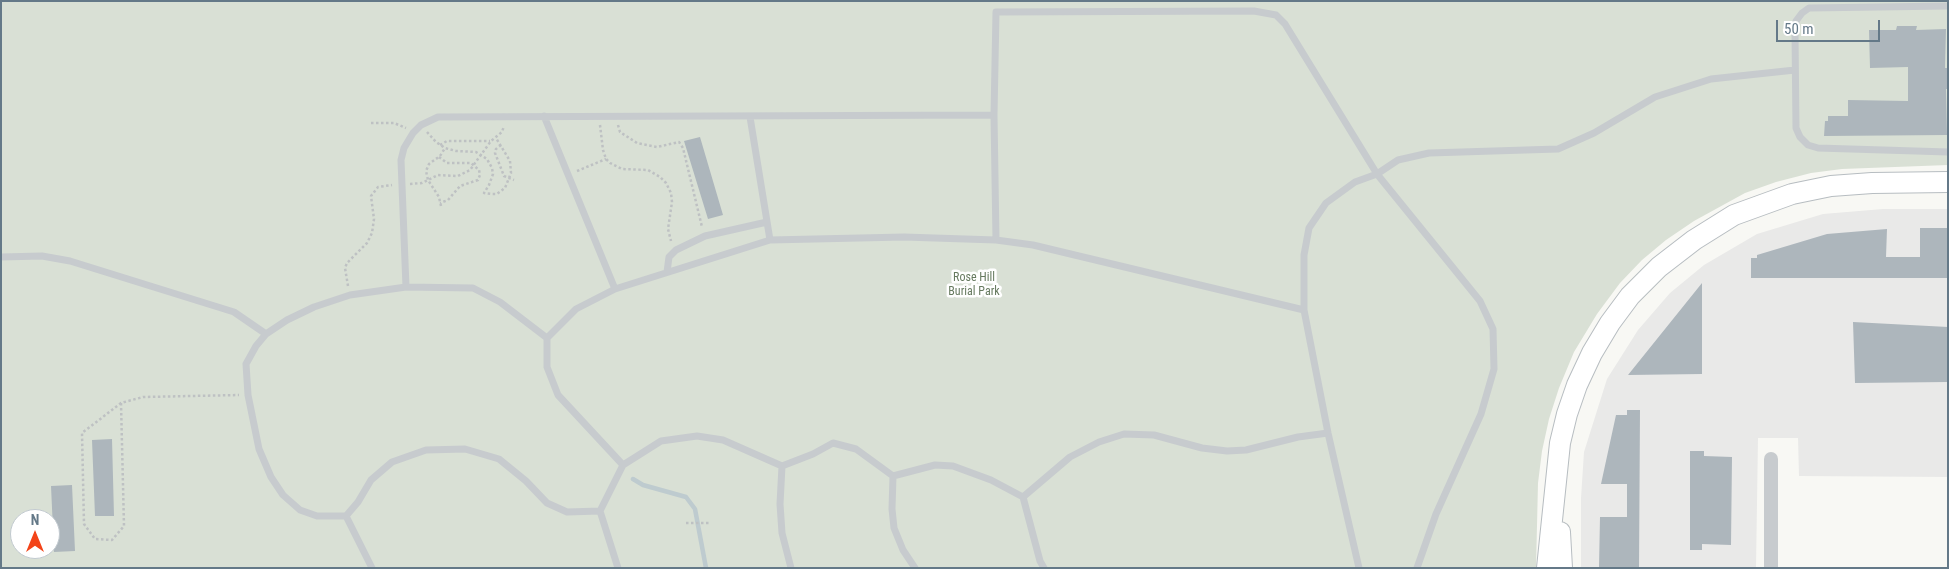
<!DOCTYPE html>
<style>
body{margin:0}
#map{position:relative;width:1949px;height:569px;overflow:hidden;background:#f8f8f4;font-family:"Roboto Condensed",sans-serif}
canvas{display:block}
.frame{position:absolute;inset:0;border:2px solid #647988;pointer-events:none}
.north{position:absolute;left:10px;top:509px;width:50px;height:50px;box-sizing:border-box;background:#fff;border:1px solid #c1c9cf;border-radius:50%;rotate:0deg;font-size:14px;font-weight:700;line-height:20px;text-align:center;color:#647988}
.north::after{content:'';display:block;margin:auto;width:18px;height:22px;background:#f34419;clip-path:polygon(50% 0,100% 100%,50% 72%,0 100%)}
.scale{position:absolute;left:1776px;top:20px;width:104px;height:22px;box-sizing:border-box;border:2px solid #647988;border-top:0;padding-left:6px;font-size:15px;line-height:18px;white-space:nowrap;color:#647988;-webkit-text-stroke:4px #fff;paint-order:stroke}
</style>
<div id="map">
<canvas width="1949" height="569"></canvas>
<div class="frame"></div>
<div class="north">N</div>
<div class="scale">50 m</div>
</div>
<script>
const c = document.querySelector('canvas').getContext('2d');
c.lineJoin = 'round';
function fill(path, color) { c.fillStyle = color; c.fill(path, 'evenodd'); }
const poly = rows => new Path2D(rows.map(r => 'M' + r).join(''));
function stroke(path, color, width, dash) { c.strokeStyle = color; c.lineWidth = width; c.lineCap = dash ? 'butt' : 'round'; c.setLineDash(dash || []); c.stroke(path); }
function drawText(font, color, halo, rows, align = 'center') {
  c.font = font + ' "Roboto Condensed",sans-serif'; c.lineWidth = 5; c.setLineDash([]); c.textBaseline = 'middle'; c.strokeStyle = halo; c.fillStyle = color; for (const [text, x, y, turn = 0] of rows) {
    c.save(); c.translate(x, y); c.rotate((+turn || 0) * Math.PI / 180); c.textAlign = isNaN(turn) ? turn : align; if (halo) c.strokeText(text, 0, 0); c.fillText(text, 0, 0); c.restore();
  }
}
const built = poly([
 [1883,209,1948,209,1948,477,1799,476,1798,438,1758,438,1756,568,1581,568,1581,498,1584,452,1607,379,1638,330,1670,293,1704,265,1757,234,1823,214]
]);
const green = poly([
 [1,1,1948,1,1948,165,1842,169,1811,173,1776,182,1745,193,1694,221,1666,240,1642,260,1620,283,1597,314,1574,352,1559,388,1549,419,1542,451,1538,483,1536,568,1,568],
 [20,519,50,519,50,549,20,549]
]);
const stream = poly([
 [633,479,643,485,686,497,695,509,706,568]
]);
const building = poly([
 [1897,26,1917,26,1916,30,1946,29,1945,68,1948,68,1948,89,1946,89,1947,135,1824,136,1825,121,1828,121,1828,116,1848,116,1848,100,1908,101,1908,67,1870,68,1869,30,1896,30],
 [700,137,723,215,708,219,684,141],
 [1920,228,1948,228,1948,278,1751,278,1751,258,1757,258,1757,255,1827,234,1887,229,1886,257,1920,257],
 [1702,283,1702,374,1628,375],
 [1853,322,1948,327,1948,382,1855,383],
 [1627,410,1640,410,1639,568,1599,568,1600,517,1627,517,1627,484,1601,484,1616,415,1627,415],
 [112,439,114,516,95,516,92,440],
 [1690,451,1704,451,1704,456,1732,457,1731,545,1702,544,1702,550,1690,550],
 [72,485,75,551,54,552,51,486]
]);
const path = poly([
 [371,123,394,123,406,128],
 [600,125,603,150,606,159,610,163,622,169,648,170,660,177,666,183,671,193,672,202,668,229,671,241],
 [618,125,620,132,637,143,657,147,679,142,683,148,702,227],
 [427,132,436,142,445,148,456,151,476,152,487,159,492,168,493,174,489,185,484,193,492,194,497,194,505,188,511,173,510,161,496,138],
 [440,145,447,141,490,141],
 [501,145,496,149,495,153,504,176,514,180],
 [439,157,447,163,471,163,479,170,480,175,478,180,460,186,448,200,440,203],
 [577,171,606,159],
 [410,184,422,183,438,175,458,176,470,170,491,141,502,132,504,126],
 [441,206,439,197,428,180,426,171,429,164,440,156,445,148],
 [348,286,345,268,347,263,367,243,372,233,374,219,371,196,378,187,392,185],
 [121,403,124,526,112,540,95,539,84,524,82,433,121,403,143,397,239,395],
 [686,523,710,523]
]);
const lane = poly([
 [1948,6,1809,8,1802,13,1796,21,1795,32,1796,128,1800,137,1808,145,1818,148,1948,152],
 [544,116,615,289],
 [750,117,770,240],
 [996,240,994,115,996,12,1254,11,1276,15,1285,24,1377,174,1480,301,1493,329,1494,369,1481,414,1436,514,1417,568],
 [1,257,42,256,70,261,234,312,266,334],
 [667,272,669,257,676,250,705,236,767,222],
 [406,287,401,160,404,148,413,133,421,125,438,117,994,115],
 [623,465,558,395,547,367,547,338,576,309,615,289,770,240,904,237,996,240,1033,245,1304,310],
 [782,466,813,454,833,443,856,449,893,476,892,509,894,528,903,550,915,568],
 [893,476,935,465,953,466,991,480,1023,497],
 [346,516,358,502,371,480,392,462,426,450,465,449,499,459,526,481,547,503,567,512,600,511],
 [372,568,346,516,317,516,300,510,283,495,271,477,259,449,248,395,246,364,256,346,266,334,287,320,314,307,350,295,406,287,473,288,500,302,547,338],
 [618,568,600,511,623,465,661,441,697,436,723,440,782,466,780,504,782,533,791,568],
 [1044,568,1040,561,1023,497,1070,457,1099,442,1124,434,1154,435,1202,448,1227,451,1246,450,1298,437,1328,433],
 [1359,568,1328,433,1304,310,1304,255,1309,228,1326,203,1355,182,1377,174,1398,160,1429,153,1558,149,1594,133,1655,97,1711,79,1795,70]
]);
const street = poly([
 [1771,568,1771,459]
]);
const secondary = poly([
 [1560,532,1562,568],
 [1547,568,1560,443,1567,414,1577,385,1592,353,1610,323,1630,296,1659,267,1694,240,1734,215,1792,194,1831,186,1872,183,1948,182]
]);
const parkNames = [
 ["Rose Hill",974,278],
 ["Burial Park",974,292]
];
fill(built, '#e9e9e8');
fill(green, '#d9e0d5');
stroke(stream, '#becbcf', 4.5);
fill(building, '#adb6bc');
stroke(secondary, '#b7bdc1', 22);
stroke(path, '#bec1c3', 2.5, [2.5, 2.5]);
stroke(lane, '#c7cbce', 7);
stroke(street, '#c7cbce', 14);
stroke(secondary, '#fff', 20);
drawText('12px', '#667a5f', '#fff', parkNames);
</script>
